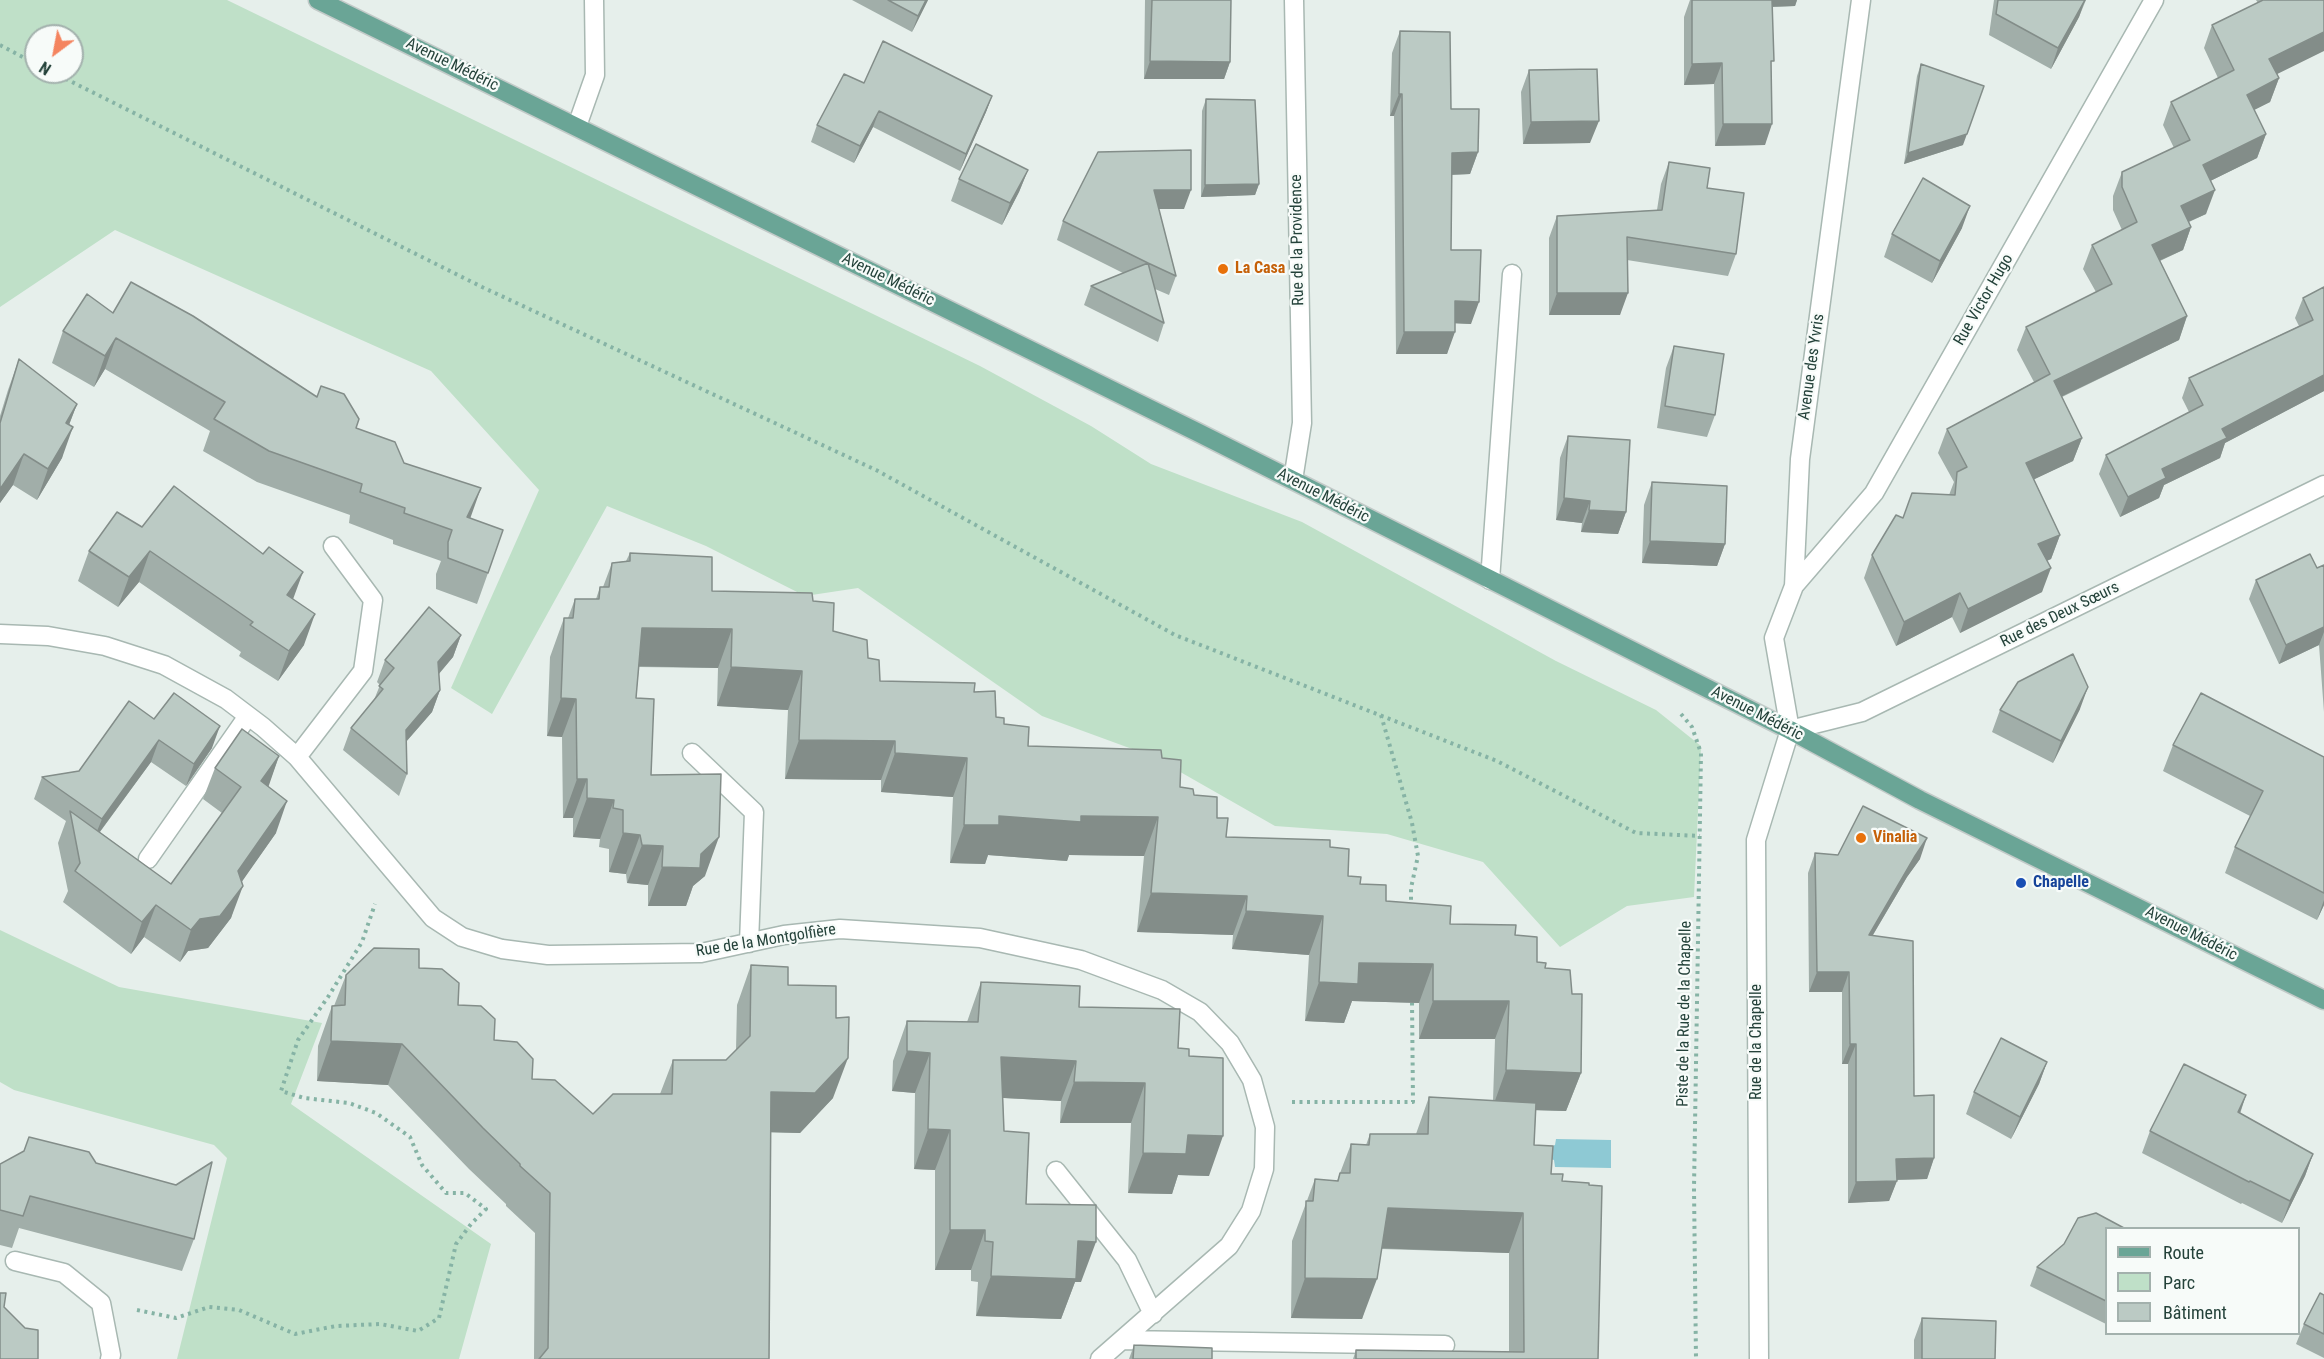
<!DOCTYPE html>
<meta charset="utf-8">
<style>
body{margin:0}
#map{position:relative;width:2324px;height:1359px;overflow:hidden;background:#e6efeb;font-family:"Roboto Condensed",sans-serif}
canvas{display:block}
.legend{position:absolute;left:2105px;top:1227px;width:195px;height:108px;box-sizing:border-box;background:#f7fbf9;border:2px solid #a3b1ad;margin:0;padding:8px 10px;list-style:none;font-size:18px;color:#24423a}
.legend li{display:flex;align-items:center;gap:12px;height:30px}
.legend b{width:30px;border:2px solid #a3b1ad}
.north{position:absolute;left:24px;top:24px;width:60px;height:60px;box-sizing:border-box;background:#f7fbf9;border:2px solid #a3b1ad;border-radius:50%;rotate:212deg;font-size:16px;font-weight:700;line-height:24px;text-align:center;color:#24423a}
.north::after{content:'';display:block;margin:auto;width:21px;height:27px;background:#f4845f;clip-path:polygon(50% 0,100% 100%,50% 72%,0 100%)}
</style>
<div id="map">
<canvas width="2324" height="1359"></canvas>
<ul class="legend">
<li><b style="height:8px;background:#6aa596"></b>Route</li>
<li><b style="height:16px;background:#bfe0c8"></b>Parc</li>
<li><b style="height:16px;background:#bbcac4"></b>Bâtiment</li>
</ul>
<div class="north">N</div>
</div>
<script>
const c = document.querySelector('canvas').getContext('2d');
c.lineJoin = 'round';
function fill(path, color) { c.fillStyle = color; c.fill(path, 'evenodd'); }
const poly = rows => new Path2D(rows.map(r => 'M' + r).join(''));
function stroke(path, color, width, dash) { c.strokeStyle = color; c.lineWidth = width; c.lineCap = dash ? 'butt' : 'round'; c.setLineDash(dash || []); c.stroke(path); }
function drawText(font, color, halo, rows, align = 'center') {
  c.font = font + ' "Roboto Condensed",sans-serif'; c.lineWidth = 4.5; c.setLineDash([]); c.textBaseline = 'middle'; c.strokeStyle = halo; c.fillStyle = color; for (const [text, x, y, turn = 0] of rows) {
    c.save(); c.translate(x, y); c.rotate((+turn || 0) * Math.PI / 180); c.textAlign = isNaN(turn) ? turn : align; if (halo) c.strokeText(text, 0, 0); c.fillText(text, 0, 0); c.restore();
  }
}
const green = poly([
 [0,0,227,0,980,366,1091,426,1151,464,1302,522,1556,661,1656,710,1701,746,1694,897,1627,906,1560,947,1483,862,1387,834,1275,826,1154,757,1042,716,858,588,805,596,706,546,607,506,492,714,451,688,539,490,431,371,115,230,0,307],
 [36,36,72,36,72,72,36,72],
 [0,930,119,987,322,1023,291,1104,491,1244,459,1359,177,1359,227,1158,214,1145,14,1090,0,1082]
]);
const water = poly([
 [1556,1139,1611,1140,1611,1168,1555,1167,1554,1160,1551,1159,1549,1147,1555,1145]
]);
const path = poly([
 [0,45,36,64],
 [52,72,482,287,876,470,1175,635,1497,761,1636,833,1700,836],
 [1681,714,1692,727,1701,753,1694,1188,1696,1359],
 [1381,715,1412,823,1418,856,1411,888,1411,906],
 [1292,1102,1413,1102,1412,1000],
 [137,1310,176,1318,209,1307,239,1310,295,1334,336,1326,380,1324,418,1331,439,1318,456,1244,471,1224,486,1209,465,1193,446,1193,422,1165,410,1137,376,1113,349,1103,304,1098,281,1091,298,1040,328,997,362,942,375,904]
]);
const minor = poly([
 [577,126,595,75,594,0],
 [1293,480,1302,423,1294,0],
 [1490,580,1512,274],
 [1794,586,1874,493,2154,0],
 [0,634,48,636,105,646,164,665,226,699,263,727,297,757,433,918,462,937,502,949,548,955,701,953,784,935,840,929,980,938,1081,960,1162,990,1200,1012,1230,1043,1252,1080,1265,1127,1264,1169,1251,1211,1229,1246,1100,1359],
 [1790,730,1862,712,2324,485],
 [692,753,754,812,749,943],
 [297,757,363,671,373,600,333,546],
 [148,859,248,716],
 [1056,1171,1127,1260,1153,1314],
 [15,1261,64,1273,101,1303,111,1355,110,1359],
 [1122,1340,1445,1345],
 [1759,1359,1756,840,1790,730,1774,638,1794,586,1800,459,1861,0]
]);
const major = poly([
 [318,0,1197,432,1790,730,1920,800,2324,1000]
]);
const wall = poly([
 [852,0,928,0,912,32],
 [1145,0,1231,0,1230,62,1224,79,1144,79],
 [1690,0,1797,0,1795,6,1773,7,1771,69,1765,145,1715,146,1714,84,1684,85,1684,17],
 [1994,0,2086,0,2079,17,2051,69,1989,35],
 [2256,0,2324,0,2277,74,2279,78,2270,102,2254,110,2266,134,2257,158,2210,181,2206,214,2189,222,2191,227,2183,250,2160,261,2187,316,2179,340,2062,397,2082,438,2073,461,2034,479,2060,535,2051,559,2047,561,2042,592,1960,633,1952,617,1896,646,1864,578,1872,555,1903,518,1949,495,1954,482,1938,453,1947,429,2034,382,2017,350,2026,327,2096,292,2083,269,2092,245,2122,230,2113,210,2113,196,2122,172,2174,148,2163,125,2171,102,2218,78,2204,48,2212,25,2258,3],
 [1400,31,1451,109,1478,152,1470,174,1452,175,1451,250,1471,324,1455,323,1447,354,1396,354,1394,116,1390,116,1392,53],
 [1921,64,1963,145,1904,164,1917,76],
 [1529,70,1590,143,1523,144,1521,92],
 [864,83,992,96,986,112,960,171,873,127,854,163,811,142,817,125],
 [1206,99,1259,184,1255,195,1201,197,1202,111],
 [1098,152,1184,209,1159,209,1176,276,1169,295,1155,289,1164,323,1158,342,1084,305,1091,286,1123,273,1057,240,1063,221],
 [1669,162,1707,188,1736,254,1728,276,1627,260,1620,315,1549,315,1549,238,1557,216,1657,210,1661,184],
 [1028,170,1019,192,1002,225,951,201,959,179],
 [1962,228,1932,283,1884,257,1892,234],
 [2324,287,2324,391,2225,443,2220,458,2164,485,2159,498,2120,517,2099,474,2106,455,2189,412,2182,398,2189,378,2299,326,2295,318,2303,298],
 [113,313,356,428,404,463,470,518,488,573,477,604,436,589,436,574,441,561,393,544,393,540,349,523,350,515,257,482,203,451,210,431,105,369,94,387,52,363,63,331],
 [1674,346,1715,415,1707,437,1657,428,1666,368],
 [19,359,77,404,69,425,62,458,37,500,13,485,0,503,0,416,8,390],
 [1568,436,1626,512,1618,534,1581,532,1582,523,1556,520,1560,458],
 [1652,482,1725,544,1717,566,1642,563,1644,505],
 [142,527,293,599,304,645,278,681,239,656,241,652,139,582,118,607,78,581,89,551],
 [630,553,712,591,813,601,833,631,868,658,880,681,974,692,996,717,1028,746,1162,758,1180,787,1194,795,1217,818,1226,837,1330,847,1348,876,1386,901,1450,924,1515,935,1537,962,1545,968,1572,994,1581,1073,1566,1111,1536,1110,1534,1145,1551,1174,1562,1181,1598,1359,1353,1359,1356,1350,1509,1352,1509,1253,1382,1249,1362,1319,1291,1318,1292,1241,1315,1179,1337,1181,1351,1144,1366,1145,1370,1134,1416,1134,1429,1097,1493,1101,1495,1039,1419,1039,1419,1003,1352,1001,1344,1023,1305,1021,1309,955,1232,949,1233,935,1137,932,1144,856,1069,855,1067,861,988,855,985,864,950,863,953,797,881,792,881,780,785,779,788,710,717,706,718,668,639,667,636,698,651,775,705,876,693,886,686,906,648,906,648,885,627,883,626,874,609,872,609,849,599,847,600,839,573,837,573,818,563,818,562,737,547,736,550,657,564,618,568,618,575,599,596,599,600,587,603,587,612,563,626,561],
 [2324,565,2324,712,2319,645,2279,664,2249,599,2256,580,2317,568],
 [461,635,453,657,439,674,440,690,432,712,406,742,407,774,399,796,343,750,351,728,374,700,380,685,377,682,385,660],
 [2080,709,2053,763,1992,732,2000,710],
 [154,719,212,748,186,786,151,762,100,832,171,884,222,813,203,799,215,768,279,756,268,786,276,833,241,882,231,918,208,948,188,951,180,962,144,937,131,954,63,902,68,891,58,843,66,821,34,799,42,777,79,771],
 [2173,745,2324,757,2324,905,2317,920,2225,873,2235,847,2250,816,2163,771],
 [1815,853,1838,855,1920,859,1907,877,1873,935,1914,1096,1934,1158,1927,1179,1897,1180,1889,1201,1848,1203,1848,1064,1842,1064,1842,992,1809,992,1808,873],
 [751,965,788,985,833,1098,800,1133,771,1132,769,1359,534,1359,535,1233,506,1206,506,1204,469,1169,388,1085,317,1081,318,1046,332,1006,334,1006,346,975,419,968,494,1040,532,1079,593,1114,660,1094,673,1060,726,1060,736,1050,737,1005],
 [981,982,1079,1007,1178,1048,1189,1056,1209,1176,1178,1175,1172,1194,1128,1193,1131,1123,1060,1123,1061,1101,1003,1098,1004,1131,1026,1204,1081,1282,1075,1282,1061,1319,976,1316,978,1282,971,1281,971,1270,935,1270,935,1170,914,1169,915,1093,892,1091,893,1061,907,1021,967,1022],
 [2047,1062,2039,1084,2011,1139,1966,1114,1974,1092],
 [2246,1095,2240,1114,2313,1154,2305,1176,2282,1223,2242,1203,2241,1204,2142,1153,2150,1131],
 [96,1163,194,1239,182,1271,19,1228,12,1248,0,1245,0,1164],
 [2106,1228,2106,1324,2030,1286,2037,1267],
 [2324,1295,2324,1358,2296,1344,2304,1324],
 [1922,1318,1995,1359,1914,1359,1914,1340],
 [1134,1345,1212,1359,1129,1359]
]);
const shadedWall = poly([
 [926,0,928,0,912,32,918,16],
 [1767,0,1797,0,1795,6,1764,7],
 [2085,0,2079,17,2051,69,2058,48],
 [2324,32,2324,51,2261,82,2269,59],
 [1150,61,1230,62,1224,79,1144,79],
 [1722,63,1714,84,1684,85,1692,64],
 [2279,78,2270,102,2238,118,2247,95],
 [1399,94,1402,94,1394,116,1390,116],
 [992,96,986,112,960,171,966,154],
 [879,111,873,127,854,163,860,146],
 [1599,121,1590,143,1523,144,1531,122],
 [1723,124,1772,124,1765,145,1715,146],
 [1967,134,1963,145,1904,164,1908,153],
 [2266,134,2257,158,2194,189,2203,165],
 [1478,152,1470,174,1444,175,1452,153],
 [1028,170,1019,192,1002,225,1010,203],
 [1259,184,1255,195,1201,197,1205,185],
 [1154,190,1191,190,1184,209,1147,209],
 [2215,190,2206,214,2172,229,2181,206],
 [1970,206,1962,228,1932,283,1940,261],
 [2191,227,2183,250,2143,268,2152,245],
 [1557,293,1628,293,1620,315,1549,315],
 [1455,301,1479,302,1471,324,1447,323],
 [2187,316,2179,340,2046,404,2054,381],
 [1404,332,1455,332,1447,354,1396,354],
 [116,338,105,369,94,387,105,356],
 [2324,375,2324,391,2225,443,2220,458,2164,485,2159,498,2120,517,2128,497,2162,469,2222,429],
 [77,404,65,435,66,423],
 [73,427,62,458,37,500,48,469],
 [2082,438,2073,461,2018,487,2026,463],
 [24,454,13,485,0,503,0,489],
 [481,488,470,519,467,517],
 [1564,498,1590,501,1582,523,1556,520],
 [1589,510,1626,512,1618,534,1581,532],
 [2060,535,2051,559,2030,567,2038,544],
 [1650,541,1725,544,1717,566,1642,563],
 [150,551,139,582,118,607,129,577],
 [2051,568,2042,592,1960,633,1968,609],
 [303,572,292,602,287,595],
 [1960,593,1952,617,1896,646,1904,622],
 [315,614,304,645,278,681,289,651],
 [2324,627,2324,632,2319,645,2279,664,2286,645],
 [642,628,732,629,718,668,628,666],
 [461,635,453,657,430,684,438,662],
 [731,667,802,671,788,710,717,706],
 [2088,687,2080,709,2053,763,2061,741],
 [440,690,432,712,397,752,406,730],
 [561,698,576,699,562,737,547,736],
 [220,726,212,748,186,786,194,764],
 [159,740,151,762,93,841,102,819],
 [799,740,895,741,881,780,785,779],
 [895,753,967,758,953,797,881,792],
 [279,756,268,788,261,781],
 [577,779,587,779,573,818,563,818],
 [587,798,614,800,600,839,573,837],
 [287,801,276,833,227,903,238,871],
 [999,816,1081,816,1158,817,1144,856,1069,855,1067,861,988,855,985,864,950,863,964,825],
 [623,833,640,835,626,874,609,872],
 [719,837,705,876,693,886,686,906,648,906,662,867,701,854],
 [1927,838,1920,859,1907,877,1861,955,1869,935,1915,856],
 [642,845,663,846,648,885,627,883],
 [243,886,231,918,208,948,188,951,180,962,191,930,200,919],
 [1151,893,1247,896,1233,935,1137,932],
 [2324,900,2324,905,2317,920],
 [156,905,144,937,131,954,142,922],
 [1246,911,1323,916,1309,955,1232,949],
 [1359,963,1433,964,1419,1003,1352,1001,1344,1023,1305,1021,1319,982],
 [1817,972,1849,972,1842,992,1809,992],
 [1433,1001,1509,1001,1495,1039,1419,1039],
 [331,1041,402,1044,388,1085,317,1081],
 [1850,1044,1856,1044,1848,1064,1842,1064],
 [907,1051,930,1053,915,1093,892,1091],
 [1001,1057,1076,1061,1061,1101,986,1097],
 [848,1058,833,1098,800,1133,757,1132,771,1092],
 [2047,1062,2039,1084,2011,1139,2020,1117],
 [1506,1070,1581,1073,1566,1111,1492,1109],
 [1074,1082,1145,1083,1131,1123,1060,1123],
 [2246,1095,2238,1118,2238,1112],
 [928,1129,950,1130,935,1170,914,1169],
 [1188,1135,1223,1136,1209,1176,1178,1175,1172,1194,1128,1193,1143,1153],
 [2313,1154,2305,1176,2282,1223,2290,1201],
 [1934,1158,1927,1179,1888,1180,1896,1159],
 [1897,1181,1889,1201,1848,1203,1856,1182],
 [1388,1208,1523,1213,1509,1253,1374,1248],
 [950,1230,985,1230,971,1270,935,1270],
 [1078,1241,1096,1242,1081,1282,1075,1282,1061,1319,976,1316,991,1276],
 [1305,1278,1377,1279,1362,1319,1291,1318]
]);
const building = poly([
 [888,0,926,0,918,16,888,0],
 [1152,0,1231,0,1230,62,1150,61,1152,0],
 [1692,0,1772,0,1774,61,1771,61,1772,124,1723,124,1722,63,1692,64,1692,0],
 [1998,0,2085,0,2058,48,1996,14,1998,0],
 [2263,0,2324,0,2324,32,2269,59,2279,78,2247,95,2266,134,2203,165,2215,190,2181,206,2191,227,2152,245,2187,316,2054,381,2082,438,2026,463,2060,535,2038,544,2051,568,1968,609,1960,593,1904,622,1872,555,1896,515,1903,518,1912,493,1955,495,1957,472,1967,467,1947,429,2050,374,2026,327,2112,284,2092,245,2137,222,2122,187,2122,172,2190,140,2171,102,2234,70,2212,25,2263,0],
 [1400,31,1450,32,1451,109,1479,109,1478,152,1452,153,1451,250,1481,250,1479,302,1455,301,1455,332,1404,332,1402,94,1399,94,1400,31],
 [883,41,992,96,966,154,879,111,860,146,817,125,844,74,864,83,883,41],
 [1921,64,1984,86,1967,134,1908,153,1921,64],
 [1597,69,1599,121,1531,122,1529,70,1597,69],
 [1206,99,1255,100,1259,184,1205,185,1206,99],
 [976,144,1028,170,1010,203,959,179,976,144],
 [1191,150,1191,190,1154,190,1176,276,1148,263,1164,323,1091,286,1148,263,1063,221,1098,152,1191,150],
 [1669,162,1710,168,1707,188,1744,193,1736,254,1627,237,1628,293,1557,293,1557,216,1662,210,1669,162],
 [1923,178,1970,206,1940,261,1892,234,1923,178],
 [131,282,193,316,317,397,321,386,344,394,359,419,356,428,395,442,404,463,481,488,467,517,503,530,488,573,448,558,448,542,452,530,404,513,405,508,360,492,362,484,269,451,214,419,225,402,116,338,105,356,63,331,87,294,113,313,131,282],
 [2324,287,2324,375,2222,429,2227,438,2162,469,2166,478,2128,497,2106,455,2203,405,2189,378,2313,320,2303,298,2324,287],
 [1674,346,1724,354,1715,415,1665,406,1674,346],
 [19,359,77,404,66,423,73,427,48,469,24,454,0,489,0,423,19,359],
 [1568,436,1630,440,1626,512,1589,510,1590,501,1564,498,1568,436],
 [1652,482,1727,486,1725,544,1650,541,1652,482],
 [174,486,263,554,269,547,303,572,287,595,315,614,289,651,250,625,253,622,150,551,129,577,89,551,117,512,142,527,174,486],
 [630,553,712,557,712,591,812,593,813,601,834,603,833,631,867,640,868,658,879,660,880,681,975,683,974,692,995,691,996,717,1004,718,1004,724,1029,727,1028,746,1161,750,1162,758,1181,760,1180,787,1193,789,1194,795,1217,797,1217,818,1228,818,1226,837,1330,840,1330,847,1349,849,1348,876,1361,877,1360,884,1386,885,1386,901,1451,906,1450,924,1516,925,1515,935,1537,937,1537,962,1546,963,1545,968,1570,970,1572,994,1582,994,1581,1073,1506,1070,1509,1001,1433,1001,1433,964,1359,963,1358,984,1319,982,1323,916,1246,911,1247,896,1151,893,1158,817,1081,816,1081,822,999,816,999,825,964,825,967,758,895,753,895,741,799,740,802,671,731,667,732,629,642,628,636,698,654,699,651,775,721,774,719,837,701,854,700,868,662,867,663,846,642,845,640,835,623,833,623,810,613,808,614,800,587,798,587,779,577,779,576,699,561,698,564,618,573,618,575,599,599,599,600,587,609,587,612,563,630,561,630,553],
 [2310,554,2317,568,2324,565,2324,627,2286,645,2256,580,2310,554],
 [429,607,461,635,438,662,440,690,406,730,407,774,351,728,383,689,379,686,394,668,385,660,429,607],
 [2073,654,2088,687,2061,741,2000,710,2018,682,2073,654],
 [174,693,220,726,194,764,159,740,102,819,42,777,79,771,129,701,154,719,174,693],
 [2201,693,2324,757,2324,893,2235,847,2263,791,2173,745,2201,693],
 [242,729,279,756,261,781,287,801,238,871,243,886,220,916,200,919,191,930,156,905,142,922,75,871,80,863,70,811,171,884,241,787,215,768,242,729],
 [1863,806,1927,838,1915,856,1869,935,1913,941,1914,1096,1934,1095,1934,1158,1896,1159,1897,1181,1856,1182,1856,1044,1850,1044,1849,972,1817,972,1815,853,1838,855,1863,806],
 [374,948,419,949,419,968,442,969,459,983,458,1005,481,1006,495,1019,494,1040,517,1042,533,1059,532,1079,555,1080,593,1114,613,1094,672,1094,673,1060,726,1060,750,1036,751,965,788,967,788,985,836,986,836,1018,849,1017,848,1058,815,1093,771,1092,769,1359,539,1359,548,1348,550,1193,520,1166,520,1164,483,1128,402,1044,331,1041,332,1006,345,1005,346,975,374,948],
 [981,982,1080,986,1079,1007,1180,1009,1178,1048,1189,1049,1189,1056,1223,1058,1223,1136,1188,1135,1186,1154,1143,1153,1145,1083,1074,1082,1076,1061,1001,1057,1004,1131,1029,1133,1026,1204,1096,1205,1096,1242,1078,1241,1076,1279,991,1276,993,1242,985,1241,985,1230,950,1230,950,1130,928,1129,930,1053,907,1051,907,1021,978,1022,981,982],
 [2001,1038,2047,1062,2020,1117,1974,1092,2001,1038],
 [2184,1064,2246,1095,2238,1112,2313,1154,2290,1201,2250,1181,2249,1182,2150,1131,2184,1064],
 [1429,1097,1536,1103,1534,1145,1553,1146,1551,1174,1563,1174,1562,1181,1589,1183,1589,1185,1602,1186,1598,1359,1356,1359,1356,1350,1524,1352,1523,1213,1388,1208,1377,1279,1305,1278,1306,1201,1313,1201,1315,1179,1338,1181,1340,1173,1350,1173,1351,1144,1369,1145,1370,1134,1428,1134,1429,1097],
 [29,1137,89,1152,96,1163,176,1185,212,1162,194,1239,30,1196,23,1216,0,1210,0,1164,24,1151,29,1137],
 [2096,1213,2124,1228,2106,1228,2106,1301,2037,1267,2064,1244,2078,1218,2096,1213],
 [0,1293,6,1293,4,1307,25,1328,38,1330,38,1359,0,1359,0,1293],
 [2320,1293,2324,1295,2324,1334,2304,1324,2320,1293],
 [1922,1318,1996,1321,1995,1359,1922,1359,1922,1318],
 [1134,1345,1212,1348,1212,1359,1133,1359,1134,1345]
]);
const markers = [
 [1223,269,6,"#e8710a"],
 [1861,838,6,"#e8710a"],
 [2021,883,6,"#1a4fb4"]
];
const streetNames = [
 ["Avenue Médéric",452,65,26],
 ["Rue de la Providence",1298,240,-91],
 ["Avenue Médéric",888,280,26],
 ["Rue Victor Hugo",1984,300,-60],
 ["Avenue des Yvris",1812,367,-82],
 ["Avenue Médéric",1323,496,27],
 ["Rue des Deux Sœurs",2060,615,-26],
 ["Avenue Médéric",1757,714,27],
 ["Avenue Médéric",2191,934,27],
 ["Rue de la Montgolfière",766,941,-9],
 ["Piste de la Rue de la Chapelle",1685,1014,-89],
 ["Rue de la Chapelle",1757,1042,-90]
];
const foodNames = [
 ["La Casa",1235,269],
 ["Vinalia",1873,838]
];
const transitNames = [
 ["Chapelle",2033,883]
];
fill(green, '#bfe0c8');
fill(water, '#8ec9d4');
stroke(minor, '#a8b8b2', 21);
stroke(major, '#c2cac8', 21);
stroke(path, '#86b3a5', 4, [3, 4.5]);
stroke(minor, '#fff', 18);
stroke(major, '#6aa596', 18);
fill(wall, '#a1aea9');
fill(shadedWall, '#838d89');
fill(building, '#bbcac4');
stroke(building, '#838d89', 1.5);
for (const [x, y, r, color] of markers) { const dot = new Path2D(); dot.arc(x, y, r, 0, 2 * Math.PI); c.fillStyle = color; c.fill(dot); stroke(dot, '#f7fbf9', 2); }
drawText('16px', '#24423a', '#f7fbf9', streetNames);
drawText('bold 16px', '#c56008', '#f7fbf9', foodNames, 'left');
drawText('bold 16px', '#164399', '#f7fbf9', transitNames, 'left');
</script>
